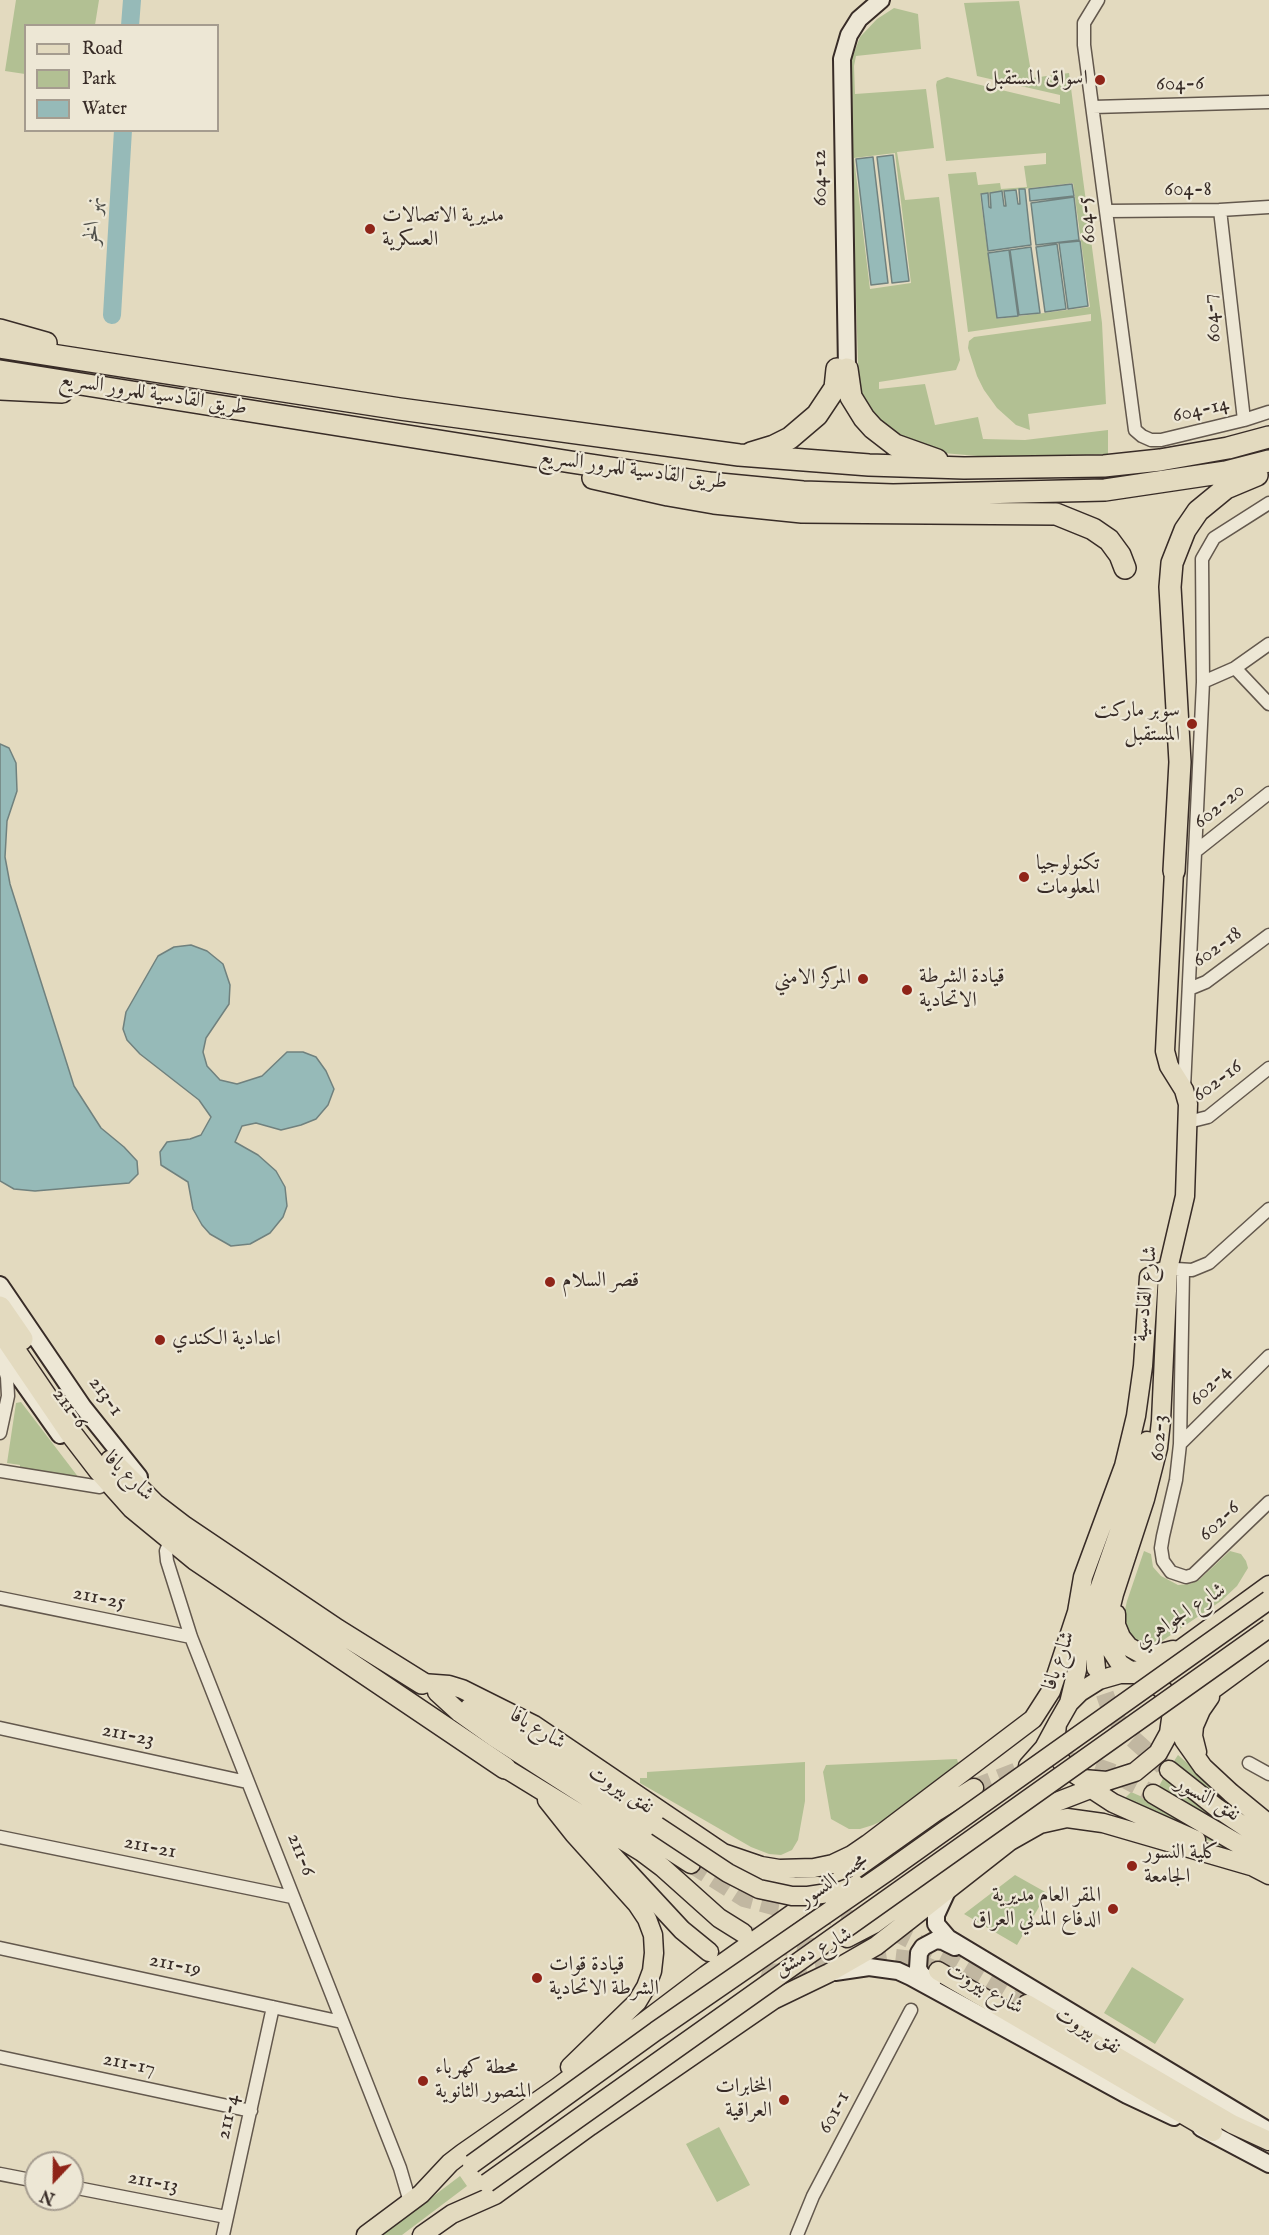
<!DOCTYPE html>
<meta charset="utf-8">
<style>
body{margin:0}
#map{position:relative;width:1269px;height:2235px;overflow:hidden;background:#e3dabf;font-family:"IM FELL English",serif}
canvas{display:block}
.legend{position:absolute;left:24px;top:24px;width:195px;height:108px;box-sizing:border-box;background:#ede7d5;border:2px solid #a59c8f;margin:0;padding:8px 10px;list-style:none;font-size:18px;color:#382c27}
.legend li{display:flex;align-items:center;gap:12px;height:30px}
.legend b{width:30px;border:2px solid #a59c8f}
.north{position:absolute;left:24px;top:2151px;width:60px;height:60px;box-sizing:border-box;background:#ede7d5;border:2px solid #a59c8f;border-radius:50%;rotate:202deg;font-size:16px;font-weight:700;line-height:24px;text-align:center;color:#382c27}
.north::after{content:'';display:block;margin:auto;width:21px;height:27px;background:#8f2418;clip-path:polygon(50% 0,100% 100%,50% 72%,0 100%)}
</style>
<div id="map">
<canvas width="1269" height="2235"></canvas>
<ul class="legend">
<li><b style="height:8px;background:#e3dabf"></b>Road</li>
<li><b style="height:16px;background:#b2c093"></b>Park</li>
<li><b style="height:16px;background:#96bab8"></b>Water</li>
</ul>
<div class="north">N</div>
</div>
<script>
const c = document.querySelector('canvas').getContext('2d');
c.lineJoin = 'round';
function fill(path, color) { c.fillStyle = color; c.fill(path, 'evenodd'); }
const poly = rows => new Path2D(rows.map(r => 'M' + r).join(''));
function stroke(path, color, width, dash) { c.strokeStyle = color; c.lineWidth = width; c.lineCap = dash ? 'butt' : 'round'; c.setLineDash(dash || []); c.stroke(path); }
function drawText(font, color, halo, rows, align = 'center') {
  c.font = font + ' "IM FELL English",Amiri,serif'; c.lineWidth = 4.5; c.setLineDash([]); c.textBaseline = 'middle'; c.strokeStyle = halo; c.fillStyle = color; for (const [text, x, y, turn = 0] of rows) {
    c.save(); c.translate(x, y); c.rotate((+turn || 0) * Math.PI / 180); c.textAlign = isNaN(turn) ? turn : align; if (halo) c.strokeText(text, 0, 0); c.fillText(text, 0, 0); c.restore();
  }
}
const green = poly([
 [16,0,99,0,95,25,26,26,25,74,5,71],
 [1019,1,1032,78,1069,73,1102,323,1106,404,1028,414,1030,430,1016,425,997,408,984,390,977,376,968,348,969,341,974,337,1091,321,1091,314,968,332,948,174,976,172,978,185,1000,183,1001,189,1027,187,1024,166,1046,164,1046,153,946,161,936,85,937,81,947,77,1060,104,1060,95,977,76,964,3],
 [1073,183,1090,307,997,319,980,194],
 [894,8,918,14,921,49,856,56,854,66,855,94,926,89,934,148,897,152,905,200,939,197,960,360,956,370,879,382,879,389,925,384,935,425,978,417,983,439,1025,440,1108,430,1108,454,990,457,931,452,905,444,878,423,859,392,852,177,852,58,860,37,877,19],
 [895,153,911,283,870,289,854,158],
 [21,1402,79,1478,20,1468,20,1465,7,1463,16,1403],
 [1144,1551,1151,1554,1153,1567,1161,1576,1178,1585,1190,1584,1199,1580,1230,1551,1241,1554,1246,1561,1248,1568,1237,1586,1221,1601,1162,1641,1147,1644,1137,1641,1129,1633,1124,1614,1127,1601],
 [1178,1755,1269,1834,1172,1764],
 [957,1759,959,1766,892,1816,873,1825,860,1829,849,1829,831,1819,823,1772,826,1765],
 [805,1762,805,1801,798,1840,792,1850,781,1855,769,1854,751,1847,640,1783,640,1778,647,1778,647,1772],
 [1164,1777,1261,1848,1158,1788],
 [1131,1792,1147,1799,1269,1872,1192,1832,1122,1801],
 [1015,1875,1047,1893,1017,1945,964,1914],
 [1132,1967,1184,1999,1155,2044,1104,2013],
 [719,2127,750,2185,717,2202,686,2144],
 [460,2176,467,2186,402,2235,382,2235]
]);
const water = poly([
 [893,155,909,281,892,283,877,157,893,155],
 [873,157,888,283,871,285,856,159,873,157],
 [1072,184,1074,196,1030,201,1029,189,1072,184],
 [1019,189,1025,189,1031,245,988,251,981,194,988,193,989,207,991,208,990,193,1002,191,1004,206,1006,206,1004,191,1016,190,1018,204,1020,204,1019,189],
 [1074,197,1079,240,1036,245,1031,203,1074,197],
 [1080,241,1088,306,1068,309,1059,243,1080,241],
 [1057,244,1066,309,1045,312,1036,247,1057,244],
 [1031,247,1040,313,1019,315,1010,250,1031,247],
 [1009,250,1018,316,997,318,988,253,1009,250],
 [0,744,9,748,16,763,17,791,7,821,5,857,10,884,74,1086,101,1128,124,1147,137,1161,138,1174,129,1183,35,1191,14,1189,0,1181,0,744],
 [191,945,207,951,223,964,230,985,229,1004,206,1038,203,1052,207,1066,220,1080,237,1084,262,1076,287,1052,303,1052,316,1057,326,1071,334,1089,328,1105,316,1119,301,1125,281,1130,256,1123,242,1126,235,1142,258,1155,276,1171,285,1187,287,1206,283,1217,270,1233,250,1244,231,1246,210,1234,202,1225,193,1209,188,1182,161,1165,160,1152,167,1142,190,1139,201,1135,211,1117,199,1100,140,1054,127,1040,123,1029,126,1012,158,956,174,947,191,945]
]);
const river = poly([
 [130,26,132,0],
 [112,315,123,130]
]);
const primaryTunnel = poly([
 [1096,1668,1109,1706,1117,1720,1131,1737,1163,1766],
 [1069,1761,1091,1765,1111,1772,1153,1794],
 [974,1788,1035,1764],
 [691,1864,744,1898,777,1907,856,1920,901,1935,946,1957,1027,2004],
 [745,1934,780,1946,802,1948,826,1945],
 [736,1964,765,1972,783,1973,887,1957,912,1960,938,1971]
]);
const minor = poly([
 [1098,0,1084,23,1084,45,1135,430,1142,436,1151,440,1161,440,1244,420,1269,412],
 [1093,107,1269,102],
 [1220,210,1244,420],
 [1107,211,1220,210,1269,207],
 [1235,668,1269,704],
 [1203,682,1235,668,1269,644],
 [1196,851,1269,793],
 [1189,989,1206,982,1269,935],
 [1184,1088,1203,682,1202,559,1214,538,1269,503],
 [1188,1122,1208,1117,1269,1068],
 [1176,1269,1192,1270,1209,1263,1269,1209],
 [1183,1270,1180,1444,1176,1480,1163,1536,1161,1548,1163,1561,1171,1572,1186,1577,1193,1575,1269,1502],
 [0,1433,8,1396,7,1377,1,1358],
 [1180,1444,1269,1356],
 [0,1471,100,1487],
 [172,1536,166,1551,167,1561,191,1637,400,2168,410,2202],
 [0,1598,191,1637],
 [0,1728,247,1782],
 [1249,1763,1269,1774],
 [0,1837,292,1897],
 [0,1948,342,2022],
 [0,2057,251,2111],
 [0,2174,36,2181],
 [72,2187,226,2217],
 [223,2235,273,2007],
 [797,2235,813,2196,911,2010]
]);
const secondary = poly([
 [847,369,842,59,849,35,859,19,881,0],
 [0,1285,83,1407,139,1477],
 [0,1350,60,1435],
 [948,1889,936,1915,936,1924,948,1938,1269,2131],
 [835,1972,869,1967,898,1971,911,1977,1127,2095,1174,2117],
 [932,1983,921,1974,918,1968,919,1953,923,1947,936,1940,943,1941,955,1947],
 [1201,2128,1269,2164]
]);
const primary = poly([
 [1116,1614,1116,1625,1121,1637,1129,1647,1140,1653,1154,1655,1173,1650],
 [1096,1668,1092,1631,1095,1601,1134,1488,1147,1441],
 [1132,1671,1149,1669,1159,1665,1269,1585],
 [1120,1674,1135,1674,1149,1678,1165,1692,1172,1712,1169,1733,1158,1753,1135,1772,1107,1781,1083,1779,1067,1769,1058,1757,1055,1743,1057,1724,1069,1703,1080,1692,1099,1680,1120,1674],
 [1135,1674,1120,1664,1111,1650,1109,1642,1108,1618,1114,1594,1145,1499,1158,1448,1161,1421,1168,1269,1185,1196,1188,1104,1184,1090,1169,1066,1165,1051,1174,871],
 [422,1683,449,1685,462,1689,534,1725,723,1853,761,1866,779,1869,814,1868,833,1864,852,1855,868,1844,1033,1719,1051,1691,1077,1612],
 [437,1692,460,1713,495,1738,691,1864],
 [1069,1703,1077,1670,1077,1612,1083,1577,1124,1466,1136,1416,1143,1366,1149,1277,1168,1269],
 [469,1708,514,1733,657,1826],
 [1174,1714,1184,1740,1203,1767,1231,1793,1269,1824],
 [1171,1729,1186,1709,1269,1648],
 [1197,1752,1193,1736,1194,1726,1201,1710,1210,1697],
 [1028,1766,1044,1748,1057,1724],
 [505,1768,642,1852,662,1867,719,1918,743,1933],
 [1169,1770,1217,1808,1269,1843],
 [1084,1784,1113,1803,1196,1840],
 [1153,1794,1269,1862],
 [547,1800,574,1834,637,1904,647,1919,653,1935,654,1953,652,1971,646,1987,637,2002,570,2067],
 [573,1820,604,1846,682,1930,709,1952],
 [1240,1860,1269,1875],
 [745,1867,767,1880,781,1885,794,1887,818,1886],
 [847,1938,874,1924,999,1832,1041,1808,1103,1784],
 [938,1971,1213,2132],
 [1027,2004,1232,2124,1269,2141],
 [366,2235,421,2194,450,2163,463,2153,558,2087,706,1975,937,1811,974,1788],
 [422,2235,452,2214,495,2195,590,2126,773,2000,829,1973,876,1946,1010,1841,1040,1824,1067,1818,1103,1823,1251,1866]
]);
const motorway = poly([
 [0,330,46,343],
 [0,347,400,409,739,455,869,465,964,468,1104,466,1160,460,1228,448,1269,437],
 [847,369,851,397,864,418,873,428,895,445,937,460],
 [0,371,571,462,709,483,803,492,893,495,1105,490,1226,472,1269,461],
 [0,389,62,392],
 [751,453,774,446,790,438,817,415,835,388,837,369],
 [593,478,668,495,714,503,802,512,1056,514,1093,529,1109,540,1120,555,1125,568],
 [1174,871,1180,762,1170,587,1172,563,1185,530,1198,511,1226,488,1257,475],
 [0,1307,22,1339],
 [0,1329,70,1432,100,1471,133,1508,195,1559,505,1768],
 [111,1461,154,1504,184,1527,337,1630,422,1683]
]);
const primaryBridge = poly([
 [657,1826,728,1873,759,1889,792,1896,808,1896,841,1891,856,1885],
 [472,2164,656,2031,888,1871,1269,1600],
 [487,2183,1269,1628]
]);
const markers = [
 [1100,80,6,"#8f2418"],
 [370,229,6,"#8f2418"],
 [1192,724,6,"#8f2418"],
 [1024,877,6,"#8f2418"],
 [863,979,6,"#8f2418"],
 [907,990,6,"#8f2418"],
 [550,1282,6,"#8f2418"],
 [160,1340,6,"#8f2418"],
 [1132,1866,6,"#8f2418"],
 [1113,1909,6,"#8f2418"],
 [537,1978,6,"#8f2418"],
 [423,2081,6,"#8f2418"],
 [784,2100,6,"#8f2418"]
];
const poiNames = [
 ["اسواق المستقبل",1088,80,"right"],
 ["مديرية الاتصالات",382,217],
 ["العسكرية",382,241],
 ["سوبر ماركت",1180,712,"right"],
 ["المستقبل",1180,736,"right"],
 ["تكنولوجيا",1036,865],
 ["المعلومات",1036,889],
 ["قيادة الشرطة",919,978],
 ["الاتحادية",919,1002],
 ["المركز الامني",851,979,"right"],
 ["قصر السلام",562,1282],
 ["اعدادية الكندي",172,1340],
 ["كلية النسور",1144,1854],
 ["الجامعة",1144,1878],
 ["المقر العام مديرية",1101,1897,"right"],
 ["الدفاع المدني العراق",1101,1921,"right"],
 ["قيادة قوات",549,1966],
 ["الشرطة الاتحادية",549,1990],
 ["محطة كهرباء",435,2069],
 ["المنصور الثانوية",435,2093],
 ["المخابرات",772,2088,"right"],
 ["العراقية",772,2112,"right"]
];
const streetNames = [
 ["604-6",1180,85,-1],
 ["604-12",821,178,-91],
 ["604-8",1188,191],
 ["604-5",1088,220,-97],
 ["604-7",1213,318,-97],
 ["طريق القادسية للمرور السريع",153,395,9],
 ["604-14",1201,411,-13],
 ["طريق القادسية للمرور السريع",633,471,8],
 ["602-20",1220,807,-39],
 ["602-18",1218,948,-36],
 ["602-16",1218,1082,-37],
 ["شارع القادسية",1147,1294,-84],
 ["602-4",1211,1386,-45],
 ["213-1",105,1397,54],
 ["211-6",69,1409,54],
 ["602-3",1160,1438,-87],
 ["شارع يافا",128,1477,45],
 ["602-6",1220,1522,-44],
 ["211-25",99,1599,12],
 ["شارع الجواهري",1181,1617,-33],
 ["شارع يافا",1060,1661,-71],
 ["شارع يافا",537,1730,31],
 ["211-23",128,1736,12],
 ["نفق بيروت",620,1791,32],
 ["نفق النسور",1207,1800,30],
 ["211-21",150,1848,12],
 ["211-6",300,1855,69],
 ["مجسر النسور",834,1881,-35],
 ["شارع دمشق",814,1953,-27],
 ["211-19",175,1966,12],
 ["شارع بيروت",984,1990,29],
 ["نفق بيروت",1087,2032,31],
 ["211-17",129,2065,12],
 ["601-1",835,2113,-62],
 ["211-4",229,2117,-77],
 ["211-13",153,2183,11]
];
const waterNames = [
 ["نهر الخر",94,221,-86]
];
fill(green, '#b2c093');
fill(water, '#96bab8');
stroke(water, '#70817e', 1.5);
stroke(river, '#96bab8', 18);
stroke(primaryTunnel, '#c1b7a1', 18, [18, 9]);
stroke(minor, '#63584d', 15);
stroke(secondary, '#382c27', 20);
stroke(primary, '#382c27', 21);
stroke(motorway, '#382c27', 24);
stroke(minor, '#ede7d5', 12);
stroke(secondary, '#ede7d5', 16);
stroke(primary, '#e3dabf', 18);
stroke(motorway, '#e3dabf', 21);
stroke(primaryBridge, '#382c27', 21, []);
stroke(primaryBridge, '#e3dabf', 18);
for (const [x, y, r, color] of markers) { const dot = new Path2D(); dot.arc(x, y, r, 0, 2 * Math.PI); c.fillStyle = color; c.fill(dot); stroke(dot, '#ede7d5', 2); }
drawText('21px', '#382c27', '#ede7d5', poiNames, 'left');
drawText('21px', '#382c27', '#ede7d5', streetNames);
drawText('italic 22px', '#50504b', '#ede7d5', waterNames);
</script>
